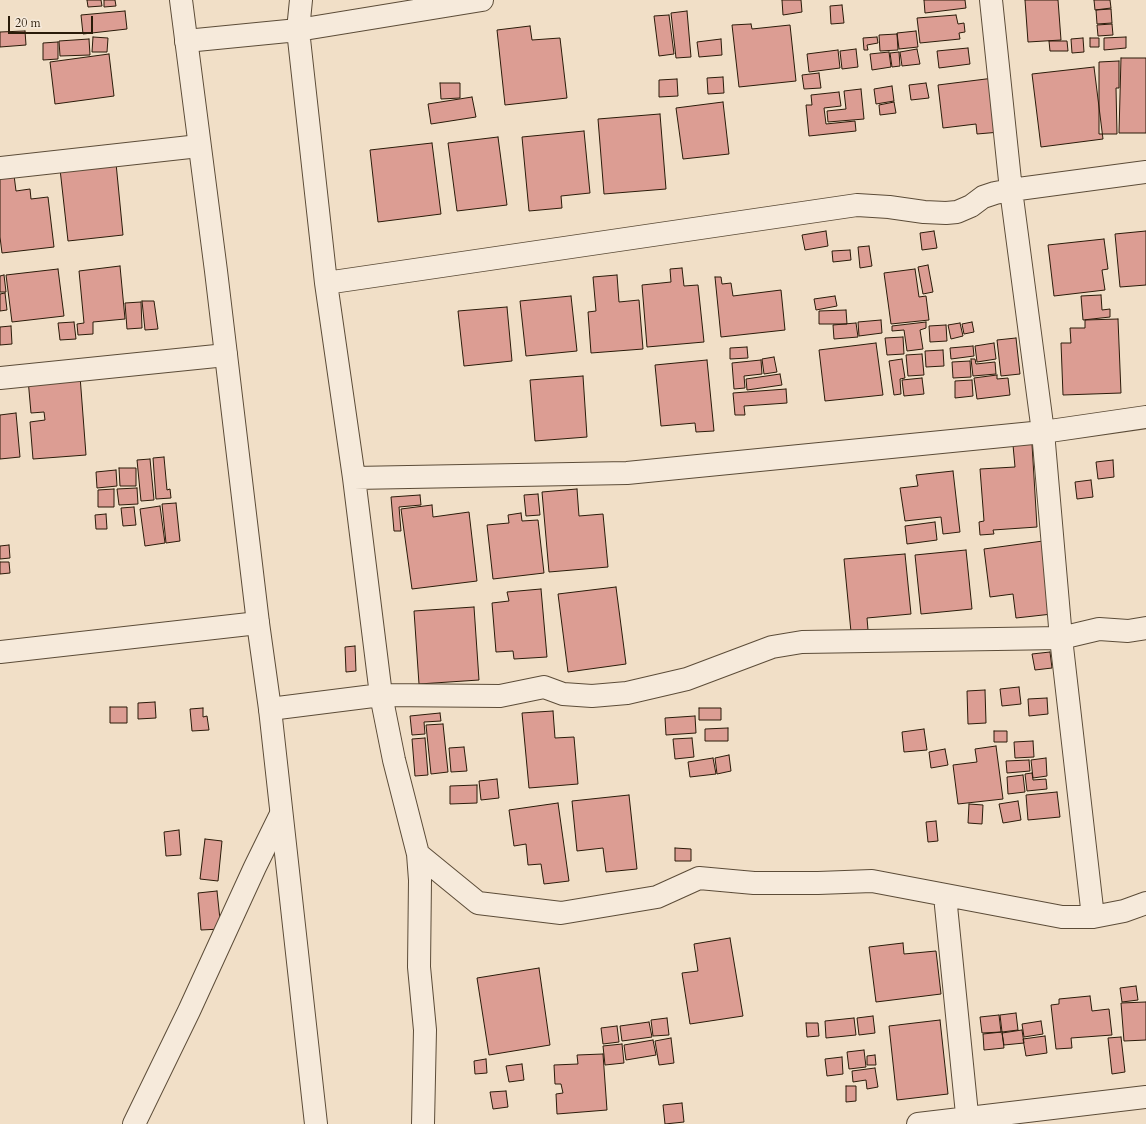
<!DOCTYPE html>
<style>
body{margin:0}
#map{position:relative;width:1146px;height:1124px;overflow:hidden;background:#f1dfc7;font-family:Cardo,serif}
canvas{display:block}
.scale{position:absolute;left:8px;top:16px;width:85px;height:18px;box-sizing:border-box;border:2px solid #2a1b09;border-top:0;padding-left:5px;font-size:12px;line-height:14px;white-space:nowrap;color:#2a1b09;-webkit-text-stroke:3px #f6eadb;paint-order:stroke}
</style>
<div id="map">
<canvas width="1146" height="1124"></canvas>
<div class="scale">20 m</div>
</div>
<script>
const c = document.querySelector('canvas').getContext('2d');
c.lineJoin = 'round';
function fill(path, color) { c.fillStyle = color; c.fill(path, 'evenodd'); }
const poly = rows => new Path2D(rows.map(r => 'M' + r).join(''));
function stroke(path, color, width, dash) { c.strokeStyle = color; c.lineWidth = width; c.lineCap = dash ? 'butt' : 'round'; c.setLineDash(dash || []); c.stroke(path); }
const building = poly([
 [87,0,101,0,102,6,88,7,87,0],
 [104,0,115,0,116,6,104,7,104,0],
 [782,0,801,0,802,12,783,15,782,0],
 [924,0,965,0,966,8,925,13,924,0],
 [1025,0,1058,0,1061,40,1028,42,1025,0],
 [1094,0,1110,0,1111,8,1095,10,1094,0],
 [842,5,844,23,831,24,830,6,842,5],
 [1111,9,1112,23,1097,24,1096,10,1111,9],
 [125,11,127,29,83,34,81,15,125,11],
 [687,11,691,57,676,58,671,13,687,11],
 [669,15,674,54,659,56,654,16,669,15],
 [956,15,958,24,964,23,965,32,959,33,960,39,920,43,917,18,956,15],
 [751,24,752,29,790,25,796,81,739,87,732,25,751,24],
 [1112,24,1113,35,1098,36,1097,25,1112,24],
 [530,26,532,40,560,38,567,98,505,105,497,30,530,26],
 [25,31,26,45,0,47,0,32,25,31],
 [916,31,918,47,899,49,897,33,916,31],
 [897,34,898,50,880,51,879,35,897,34],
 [93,37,108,38,107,52,92,52,93,37],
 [877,37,878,43,867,45,868,50,864,50,863,38,877,37],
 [1126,37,1126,48,1104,50,1104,38,1126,37],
 [1083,38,1084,52,1072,53,1071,39,1083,38],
 [1090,38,1099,38,1099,47,1090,47,1090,38],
 [89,39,90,55,60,56,59,41,89,39],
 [721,39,722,55,699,57,697,42,721,39],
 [1049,41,1067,41,1068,51,1050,51,1049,41],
 [58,42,58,59,43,60,43,43,58,42],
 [968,48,970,64,939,68,937,51,968,48],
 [856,49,858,67,842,69,840,51,856,49],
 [917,49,920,64,902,66,900,52,917,49],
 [838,50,840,68,809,72,807,54,838,50],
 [889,52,891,67,872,70,870,54,889,52],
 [899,52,900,66,892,67,890,53,899,52],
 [109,54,114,96,55,104,50,62,109,54],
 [1121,58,1146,58,1146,133,1119,133,1121,58],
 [1119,61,1119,88,1116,88,1117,134,1099,134,1099,62,1119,61],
 [1094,67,1103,139,1041,147,1032,74,1094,67],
 [819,73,821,88,804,89,802,75,819,73],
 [723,77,724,93,708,94,707,78,723,77],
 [994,78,1000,132,977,134,976,124,943,128,938,85,994,78],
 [677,79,678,96,659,97,659,80,677,79],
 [440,83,460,83,460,98,441,99,440,83],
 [926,83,929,98,911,100,909,85,926,83],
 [892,86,894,101,876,104,874,89,892,86],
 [861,89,864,119,828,122,827,111,846,109,844,91,861,89],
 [839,92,841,106,824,108,826,124,855,121,856,131,809,136,806,105,812,105,811,95,839,92],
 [472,97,476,117,431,124,428,104,472,97],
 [723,102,729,154,683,159,676,108,723,102],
 [894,102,896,113,880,115,879,105,894,102],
 [660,114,666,189,604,194,598,119,660,114],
 [584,131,590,193,561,196,562,208,529,211,522,137,584,131],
 [498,137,507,205,457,211,448,143,498,137],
 [432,143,441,214,378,222,370,150,432,143],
 [116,163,123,235,68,241,60,169,116,163],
 [14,175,16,191,30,189,31,199,48,197,54,247,2,253,0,237,0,176,14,175],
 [826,231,828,246,805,250,802,235,826,231],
 [934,231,937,248,922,250,920,233,934,231],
 [1146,231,1146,285,1120,287,1115,234,1146,231],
 [1104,239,1108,269,1102,270,1105,290,1054,296,1048,245,1104,239],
 [869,246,872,266,860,268,858,247,869,246],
 [850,250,851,260,833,262,832,251,850,250],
 [928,265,933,292,923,294,918,267,928,265],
 [120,266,125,319,93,322,93,334,78,335,77,324,84,323,79,271,120,266],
 [682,268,684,286,698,285,704,342,647,347,642,285,671,282,670,269,682,268],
 [58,269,64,316,12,322,6,275,58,269],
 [915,269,919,297,926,296,929,320,891,324,884,273,915,269],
 [4,275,6,292,0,292,0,276,4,275],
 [617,275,619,302,639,300,643,349,591,353,588,312,596,311,593,277,617,275],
 [715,277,721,277,722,284,731,283,733,296,781,290,785,330,721,337,715,277],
 [5,293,7,310,0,311,0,294,5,293],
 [1101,295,1102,310,1110,309,1110,317,1083,320,1081,296,1101,295],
 [571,296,577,351,526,356,520,301,571,296],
 [835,296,837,306,816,310,814,299,835,296],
 [142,301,154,301,158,329,145,330,142,301],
 [141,302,142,328,127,329,125,303,141,302],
 [507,307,512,361,464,366,458,311,507,307],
 [846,310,847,324,819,324,819,311,846,310],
 [1118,319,1121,393,1063,395,1061,343,1071,343,1070,328,1085,328,1085,320,1118,319],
 [881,320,882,333,859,336,858,322,881,320],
 [74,322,76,339,60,340,58,323,74,322],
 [926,322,926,328,920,330,923,349,907,351,904,330,892,331,892,326,926,322],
 [972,322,974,332,964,334,962,324,972,322],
 [856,323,858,337,834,339,833,325,856,323],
 [960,323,963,336,951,339,948,325,960,323],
 [946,325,947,341,930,342,929,326,946,325],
 [11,326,12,344,0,345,0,327,11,326],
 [903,337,904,354,887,355,885,338,903,337],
 [1016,338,1020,374,1001,376,997,340,1016,338],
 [876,343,883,395,825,401,819,350,876,343],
 [994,343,996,359,977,362,975,346,994,343],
 [973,346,974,356,951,359,950,348,973,346],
 [747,347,748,358,730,359,730,348,747,347],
 [943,350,944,366,926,367,925,351,943,350],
 [922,354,924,375,908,376,906,355,922,354],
 [774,357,777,372,764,374,762,359,774,357],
 [902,359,905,378,900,379,901,394,894,395,889,361,902,359],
 [971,359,975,359,976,364,995,362,996,374,973,376,971,359],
 [707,360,714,431,696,432,695,423,661,426,655,365,707,360],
 [761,360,762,374,744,376,745,388,734,389,732,363,761,360],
 [970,361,971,377,953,378,952,362,970,361],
 [780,374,782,385,747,390,746,379,780,374],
 [997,375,997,379,1008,378,1010,395,977,399,974,378,997,375],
 [80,376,86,455,33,459,30,422,45,420,44,412,31,413,28,379,80,376],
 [583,376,587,437,535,441,530,380,583,376],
 [922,378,924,394,904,396,902,380,922,378],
 [972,380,973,396,955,398,955,381,972,380],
 [786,389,787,403,744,406,745,415,735,415,733,393,786,389],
 [16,413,20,457,0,459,0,415,16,413],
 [1032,444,1037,527,993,530,994,534,980,535,979,522,984,521,980,469,1015,467,1013,445,1032,444],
 [164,457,167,490,170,489,171,498,156,499,153,458,164,457],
 [150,459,154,500,141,501,137,460,150,459],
 [1113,460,1114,477,1098,479,1096,462,1113,460],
 [119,468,136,468,136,486,120,486,119,468],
 [116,470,117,486,97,488,96,472,116,470],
 [953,471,960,532,943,534,941,517,905,521,900,488,918,486,916,475,953,471],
 [1091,480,1093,497,1077,499,1075,482,1091,480],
 [137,488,138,504,119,505,117,489,137,488],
 [114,489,114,507,98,507,98,490,114,489],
 [577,489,579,516,603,514,608,567,549,572,542,492,577,489],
 [538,494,540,515,526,516,524,495,538,494],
 [420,495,421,505,399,507,401,531,394,531,391,497,420,495],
 [176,503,180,541,166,543,162,504,176,503],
 [432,505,433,517,469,512,477,581,412,589,401,509,432,505],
 [160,506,165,543,145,546,140,509,160,506],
 [134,507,136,525,123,526,121,508,134,507],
 [521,513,522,521,538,520,544,573,493,579,487,525,509,523,508,515,521,513],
 [106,514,107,529,96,529,95,515,106,514],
 [935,522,937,540,907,544,905,526,935,522],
 [1043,541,1052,614,1016,618,1013,594,990,597,984,549,1043,541],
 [9,545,10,558,0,559,0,546,9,545],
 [966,550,972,609,921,614,915,555,966,550],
 [905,554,911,614,867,618,868,630,851,632,844,559,905,554],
 [0,562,9,562,10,573,0,574,0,562],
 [616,587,626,664,568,672,558,594,616,587],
 [541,589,547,657,514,659,513,651,496,652,492,603,509,601,507,592,541,589],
 [474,607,479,680,419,684,414,611,474,607],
 [355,646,356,671,346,672,345,647,355,646],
 [1050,652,1052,668,1035,670,1032,654,1050,652],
 [1019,687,1021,704,1002,706,1000,689,1019,687],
 [985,690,986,723,968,724,967,691,985,690],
 [1047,698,1048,714,1029,716,1028,699,1047,698],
 [155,702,156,718,138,719,138,703,155,702],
 [110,707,127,707,127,723,110,723,110,707],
 [203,708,203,717,207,716,209,730,192,731,190,709,203,708],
 [699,708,721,708,721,720,699,720,699,708],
 [553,711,555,738,574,737,578,784,529,788,522,713,553,711],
 [440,713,441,721,424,722,425,734,412,735,410,716,440,713],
 [695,716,696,733,666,735,665,718,695,716],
 [443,724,448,772,431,774,426,725,443,724],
 [728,728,728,741,705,741,705,729,728,728],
 [924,729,927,750,904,752,902,732,924,729],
 [994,731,1007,731,1007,742,994,742,994,731],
 [425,738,428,775,415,776,412,739,425,738],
 [692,738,694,757,675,759,673,739,692,738],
 [1033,741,1034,757,1015,758,1014,742,1033,741],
 [996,746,1003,799,958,804,953,765,977,762,975,749,996,746],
 [464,747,467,771,451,772,449,748,464,747],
 [945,749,948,765,931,768,929,752,945,749],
 [729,755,731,771,717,774,715,758,729,755],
 [713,758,716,774,690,777,688,762,713,758],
 [1046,758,1047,776,1033,778,1031,760,1046,758],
 [1029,760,1030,771,1007,773,1006,761,1029,760],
 [1032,773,1033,780,1046,779,1047,789,1027,791,1025,774,1032,773],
 [1023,775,1025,792,1008,794,1007,777,1023,775],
 [497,779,499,798,481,800,479,781,497,779],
 [477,785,477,803,450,804,450,786,477,785],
 [1057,792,1060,817,1028,820,1026,795,1057,792],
 [629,795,637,869,606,872,603,848,577,851,572,801,629,795],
 [1018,801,1021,820,1003,823,999,804,1018,801],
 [558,803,569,881,544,884,541,864,528,865,526,844,514,846,509,810,558,803],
 [969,804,983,805,982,824,968,823,969,804],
 [936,821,938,841,928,842,926,822,936,821],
 [179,830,181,855,166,856,164,832,179,830],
 [205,839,222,841,218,881,200,879,205,839],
 [675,848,691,849,691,861,675,861,675,848],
 [217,891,221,929,201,930,198,893,217,891],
 [730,938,743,1016,690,1024,682,973,698,971,694,944,730,938],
 [903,943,904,954,936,951,941,994,876,1002,869,947,903,943],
 [539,968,550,1045,489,1055,477,978,539,968],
 [1136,986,1138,1000,1122,1002,1120,988,1136,986],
 [1090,996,1092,1011,1109,1009,1112,1035,1071,1038,1072,1048,1056,1049,1051,1005,1059,1004,1059,999,1090,996],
 [1146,1002,1146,1040,1124,1041,1121,1003,1146,1002],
 [1016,1013,1018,1030,1002,1032,1000,1015,1016,1013],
 [999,1015,1001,1032,982,1033,980,1017,999,1015],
 [873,1016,875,1033,859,1035,857,1018,873,1016],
 [667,1018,669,1035,653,1036,651,1020,667,1018],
 [854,1018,856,1035,826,1038,825,1021,854,1018],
 [940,1020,948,1094,897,1100,889,1026,940,1020],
 [1041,1021,1043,1034,1024,1037,1022,1024,1041,1021],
 [649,1022,652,1037,622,1041,620,1026,649,1022],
 [806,1023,818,1023,819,1036,807,1037,806,1023],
 [617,1026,619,1042,603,1044,601,1028,617,1026],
 [1022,1030,1024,1043,1004,1045,1002,1033,1022,1030],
 [1002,1032,1004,1048,984,1050,983,1034,1002,1032],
 [1045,1036,1047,1053,1026,1056,1023,1039,1045,1036],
 [1121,1037,1125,1072,1112,1074,1108,1038,1121,1037],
 [671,1038,674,1063,659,1065,655,1041,671,1038],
 [653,1040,656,1055,626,1060,624,1045,653,1040],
 [622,1044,624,1063,605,1065,603,1046,622,1044],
 [864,1050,866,1067,849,1069,847,1052,864,1050],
 [603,1054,607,1110,557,1114,556,1094,563,1093,561,1084,555,1084,554,1065,578,1064,577,1055,603,1054],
 [875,1055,876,1065,867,1065,867,1056,875,1055],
 [842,1057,843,1074,827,1076,825,1059,842,1057],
 [486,1059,487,1073,475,1074,474,1061,486,1059],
 [522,1064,524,1080,509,1082,506,1066,522,1064],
 [875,1068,878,1087,867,1089,866,1080,853,1082,852,1071,875,1068],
 [846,1086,856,1086,856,1101,846,1102,846,1086],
 [506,1091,508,1107,493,1109,490,1092,506,1091],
 [682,1103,684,1122,665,1124,663,1105,682,1103]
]);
const minor = poly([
 [301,0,298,30,326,283,354,478,381,695,394,760,418,854,420,880,419,967,425,1030,423,1124],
 [991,0,1011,190,1043,432,1061,638,1093,917],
 [186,41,298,30,482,0],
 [0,168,199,146],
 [326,283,857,205,889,207,924,212,946,213,957,212,971,206,983,197,995,193,1011,190,1146,172],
 [0,378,226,355],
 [354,478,627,473,1043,432,1146,417],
 [0,652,258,623],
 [270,709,381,695,500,696,544,687,563,694,592,696,627,693,687,679,772,647,802,642,1061,638,1099,629,1128,631,1146,628],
 [418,854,478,903,561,913,657,897,699,878,754,883,818,883,872,881,1062,917,1093,917,1124,911,1146,903],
 [945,896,968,1124],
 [134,1124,189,1011,255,867,281,814],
 [918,1124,1146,1097]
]);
const tertiary = poly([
 [181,0,216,271,258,623,270,709,316,1124]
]);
fill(building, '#dc9d93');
stroke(building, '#2a1b09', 1);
stroke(minor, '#5c4c38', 24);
stroke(tertiary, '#5c4c38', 24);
stroke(minor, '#f6eadb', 22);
stroke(tertiary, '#f6eadb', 22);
</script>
